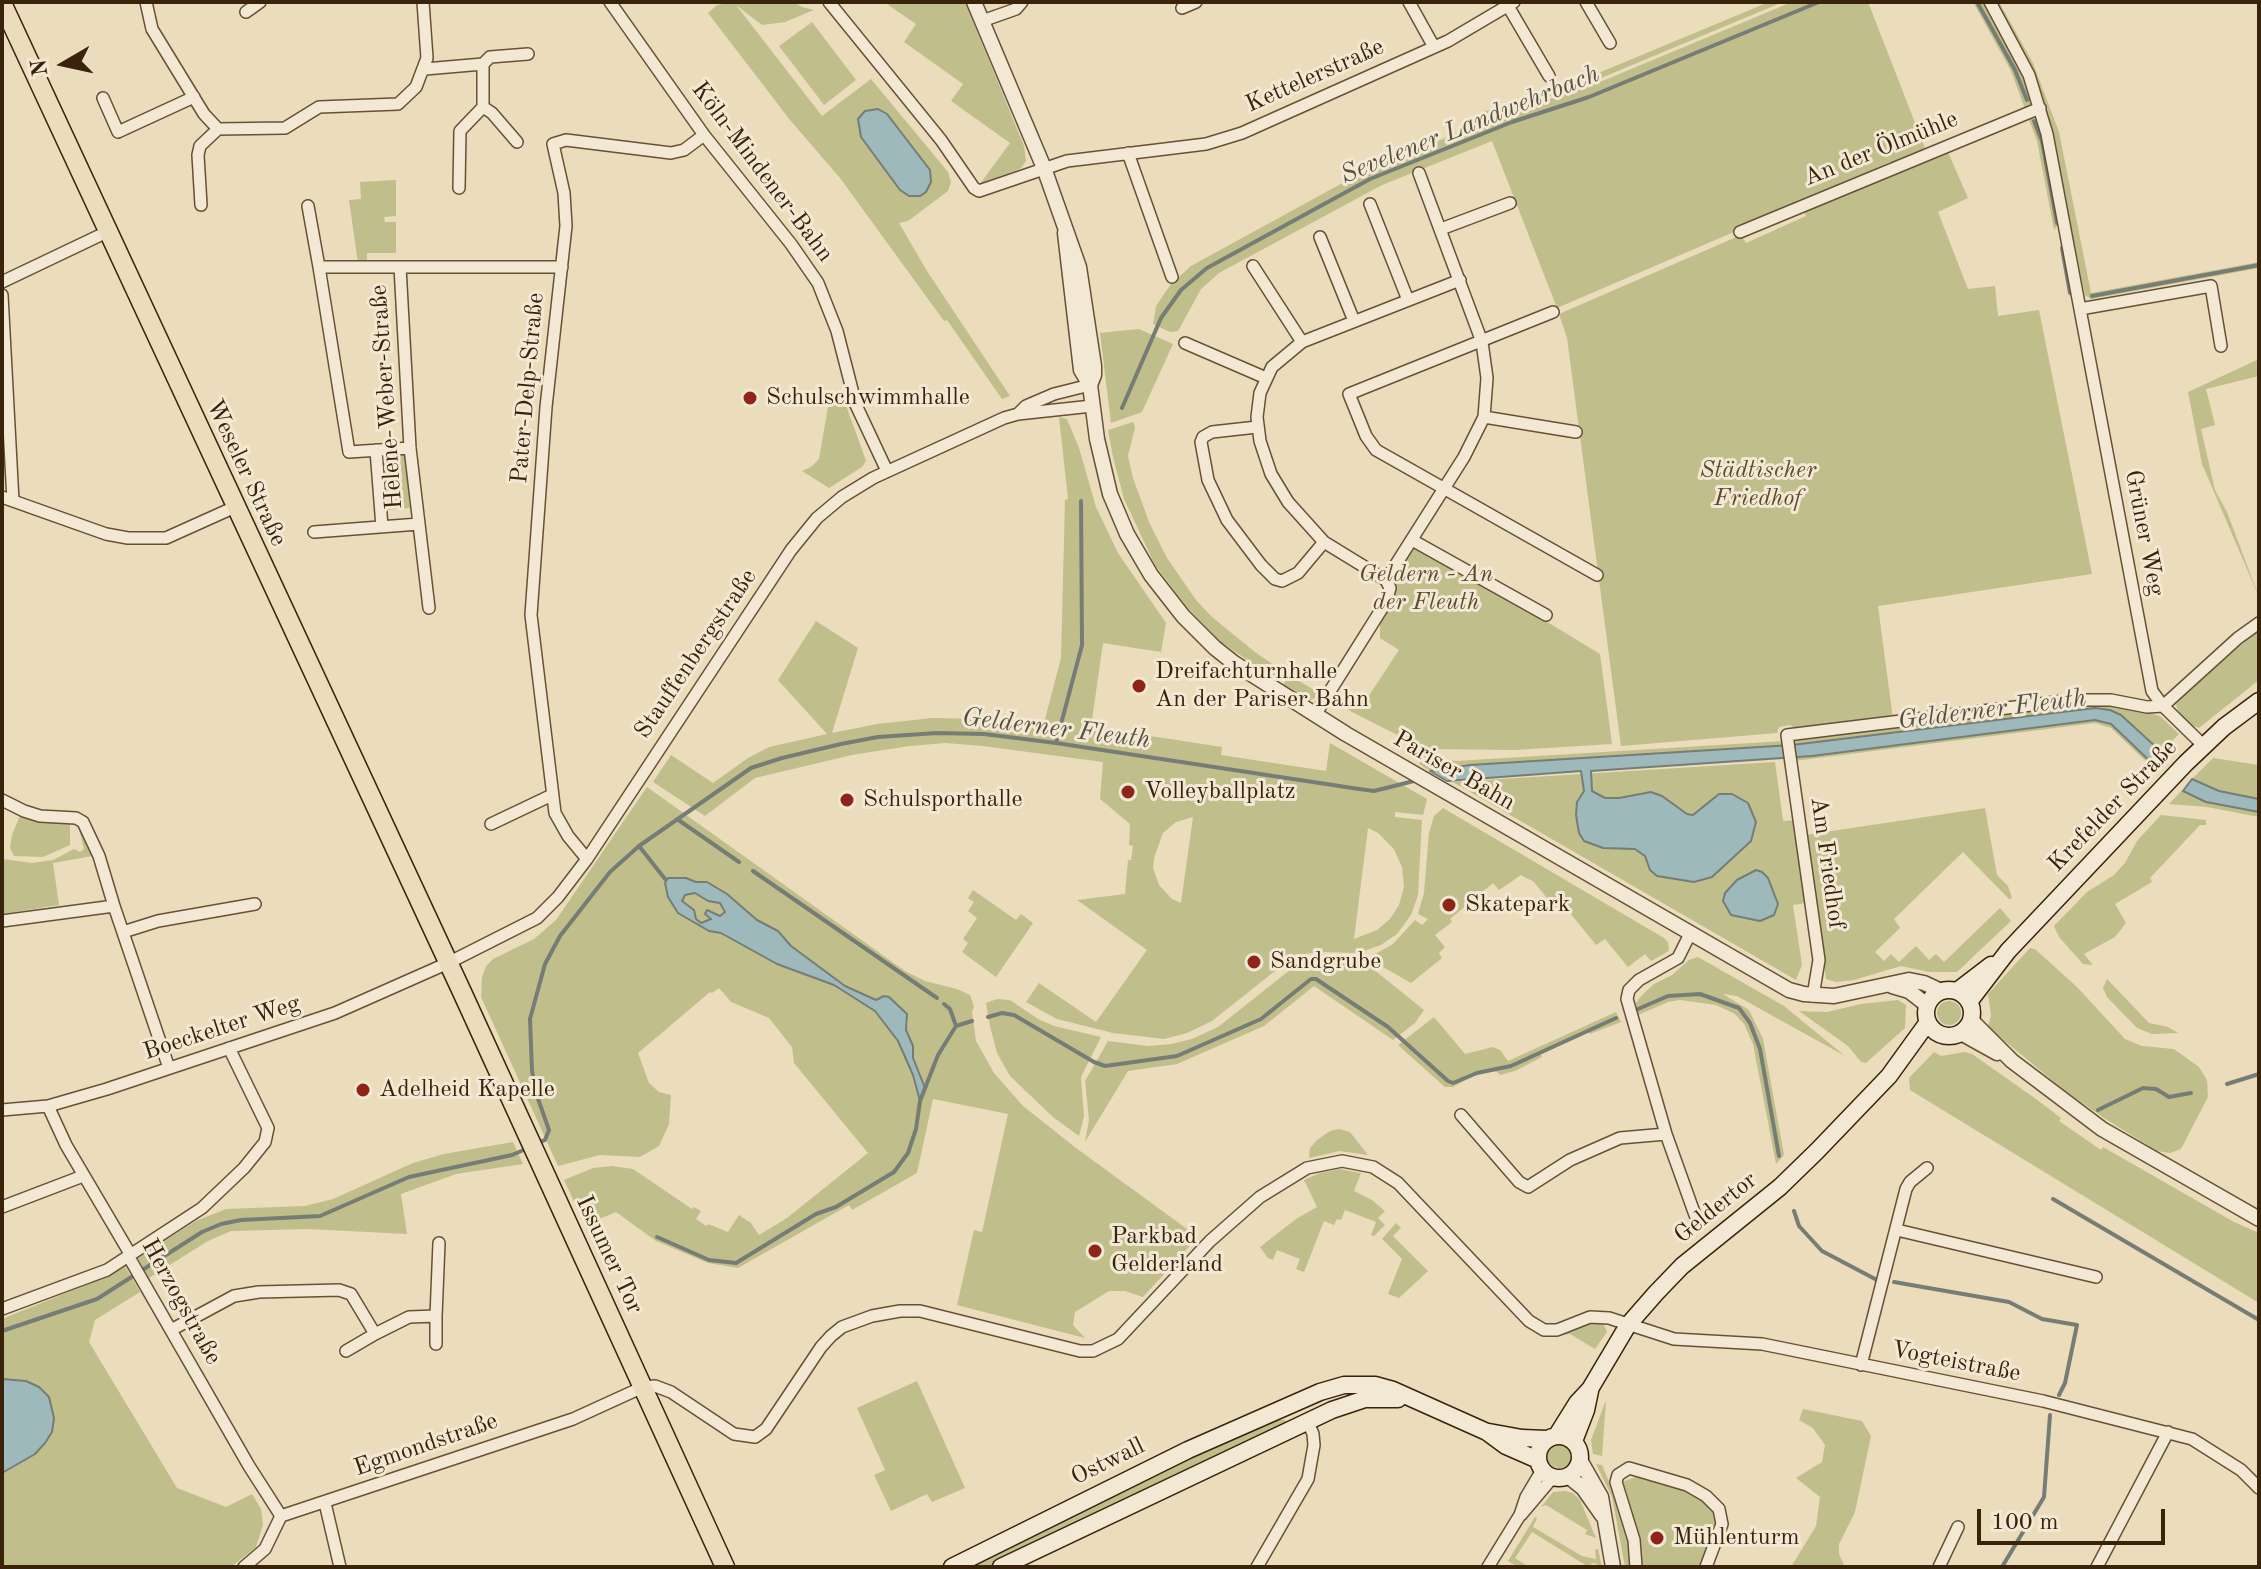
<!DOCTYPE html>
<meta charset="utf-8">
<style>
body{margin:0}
#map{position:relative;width:2261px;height:1569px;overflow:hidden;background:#ebdcbb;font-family:"Old Standard TT",serif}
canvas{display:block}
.frame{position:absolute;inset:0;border:4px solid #39230b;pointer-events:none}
.north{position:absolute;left:24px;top:24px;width:80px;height:80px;-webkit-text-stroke:6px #f2e8d3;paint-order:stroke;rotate:261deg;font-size:22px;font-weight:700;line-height:32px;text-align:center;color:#39230b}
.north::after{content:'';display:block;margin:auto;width:28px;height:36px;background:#39230b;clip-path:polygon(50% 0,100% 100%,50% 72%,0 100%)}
.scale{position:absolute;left:1977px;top:1509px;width:188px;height:36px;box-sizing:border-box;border:4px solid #39230b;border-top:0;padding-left:10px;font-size:24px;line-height:28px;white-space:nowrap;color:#39230b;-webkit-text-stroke:6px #f2e8d3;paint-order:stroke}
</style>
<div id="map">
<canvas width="2261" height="1569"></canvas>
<div class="frame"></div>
<div class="north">N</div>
<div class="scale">100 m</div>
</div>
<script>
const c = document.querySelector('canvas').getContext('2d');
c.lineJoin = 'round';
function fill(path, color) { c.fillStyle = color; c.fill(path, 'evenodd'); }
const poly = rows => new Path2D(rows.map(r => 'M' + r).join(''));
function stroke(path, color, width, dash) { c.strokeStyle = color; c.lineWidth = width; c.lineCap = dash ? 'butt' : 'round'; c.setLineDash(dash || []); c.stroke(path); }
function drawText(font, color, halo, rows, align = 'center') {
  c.font = font + ' "Old Standard TT",serif'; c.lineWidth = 6; c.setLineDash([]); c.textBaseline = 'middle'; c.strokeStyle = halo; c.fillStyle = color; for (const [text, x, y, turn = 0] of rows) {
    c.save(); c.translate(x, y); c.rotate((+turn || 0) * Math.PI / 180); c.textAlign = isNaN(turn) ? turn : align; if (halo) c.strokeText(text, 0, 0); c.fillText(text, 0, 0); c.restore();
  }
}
const green = poly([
 [735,2,794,2,802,7,814,10,785,22,762,25,736,5,822,116,871,79,948,172,951,182,948,191,908,221,899,223,927,271,1010,396,1002,399,947,320,944,321,840,178,790,120,708,13,717,5],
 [884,2,965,2,1024,146,1026,161,1020,169,980,184,1010,143,951,101,963,84,904,42,916,24],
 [1769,2,1783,2,1594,81,1484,118,1483,112,1584,79],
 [1792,2,1868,2,1926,151,1892,166,1890,162,1861,175,1862,177,1557,308,1492,141,1382,185,1219,273,1201,289,1178,331,1170,332,1153,324,1156,306,1171,284,1191,266,1348,180,1482,122,1600,82],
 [1973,2,1986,2,2023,72,2032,102,2029,107,2025,109,2011,71],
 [1995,2,1999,2,2033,63,2059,132,2091,293,2259,262,2259,268,2091,299,2085,295,2054,146],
 [812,22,856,80,824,105,779,46],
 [2028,117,2037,120,2041,126,2059,223,2054,230,2037,141],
 [1947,150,1968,198,1938,212,1968,289,1995,286,1998,316,2039,310,2092,574,1878,606,1893,719,1797,731,1790,725,1779,727,1777,733,1621,746,1567,338,1559,314,1741,235,1746,243,1806,216,1804,211],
 [396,180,396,216,384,217,385,222,396,222,396,253,367,253,367,263,358,263,349,200,361,199,360,182],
 [1139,329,1173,344,1142,412,1111,423,1100,333],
 [2259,359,2259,376,2206,389,2215,425,2201,429,2215,490,2227,512,2259,597,2202,464,2188,392],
 [837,404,846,405,866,461,862,467,829,488,802,471,811,467,819,459,828,407],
 [1059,417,1067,419,1079,448,1096,507,1118,553,1166,623,1161,652,1103,643,1091,727,1222,747,1221,755,1326,771,1330,743,1427,799,1423,815,1395,812,1395,817,1422,820,1418,895,1411,915,1397,934,1381,945,1358,953,1322,952,1304,954,1275,971,1212,1021,1187,1033,1164,1039,1113,1033,1057,1019,1026,1002,1039,983,1096,1022,1147,950,1077,900,1125,894,1128,860,1131,860,1133,846,1129,845,1130,824,1100,799,1103,762,983,746,945,743,909,746,852,755,755,778,705,816,653,782,671,755,713,783,748,758,769,747,827,734,778,680,816,621,858,648,832,733,877,724,932,718,983,719,1043,727,1061,658,1065,500,1068,499],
 [1193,817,1181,903,1172,899,1159,885,1153,868,1154,858,1163,833,1176,822],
 [1368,828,1378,833,1394,849,1402,867,1404,887,1399,905,1390,919,1377,930,1354,939],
 [1133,422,1135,427,1128,456,1133,478,1149,522,1167,558,1196,600,1212,617,1255,652,1284,672,1278,681,1221,642,1187,607,1155,565,1124,499,1113,457,1108,430],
 [406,455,410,508,384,510,380,456],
 [1412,540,1600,654,1612,744,1515,750,1425,749,1348,710,1359,692,1368,697,1399,650,1380,638,1380,621,1386,602,1386,580],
 [2259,629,2259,680,2199,728,2191,725,2178,711,2176,705,2178,700],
 [1289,675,1321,694,1309,701,1283,685],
 [2095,704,2124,707,2160,716,2179,734,2168,745,2175,752,2168,758,2121,715,2095,708,1793,745,1792,740],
 [2095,720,2110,724,2158,769,2156,771,2111,728,2095,723,1794,761,1794,757],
 [1784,741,1785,746,1470,765,1430,771,1419,764,1424,756,1456,761],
 [2213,758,2259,765,2259,799,2219,791,2192,779],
 [1775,762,1783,821,1796,820,1806,903,1793,905,1802,965,1796,980,1453,782],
 [647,787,905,971,925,981,957,989,970,995,974,1007,972,1012,976,1041,994,1073,1023,1106,1076,1148,1198,1237,1143,1297,1125,1291,1109,1291,1075,1312,1073,1325,1085,1338,957,1305,974,1230,982,1232,1008,1114,933,1099,917,1173,852,1210,849,1205,738,1268,708,1263,656,1241,616,1212,585,1225,564,1180,593,1168,612,1166,633,1169,692,1209,694,1207,701,1211,696,1219,706,1226,708,1224,728,1232,739,1215,751,1223,759,1235,787,1218,868,1153,794,1063,792,1047,769,1018,731,1002,719,988,712,993,710,992,638,1053,649,1083,659,1092,671,1095,669,1124,659,1146,640,1157,600,1155,558,1166,481,997,482,977,486,966,493,959,534,939,556,920],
 [686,878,696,882,708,882,727,894,757,920,778,931,791,946,845,986,876,1000,908,1021,906,1030,913,1046,913,1058,925,1088,920,1099,913,1075,898,1041,875,1011,834,985,777,964,721,932,709,931,678,913,668,897,668,888],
 [2182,790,2206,802,2259,812,2259,817,2207,807,2169,804],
 [1443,808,1664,938,1668,942,1669,951,1651,961,1645,954,1628,967,1605,939,1596,945,1562,903,1555,908,1534,882,1521,875,1499,890,1493,883,1450,919,1452,922,1435,935,1445,947,1439,953,1442,958,1411,983,1376,963,1372,956,1393,944,1415,920,1422,925,1428,919,1418,914,1424,893,1429,833,1434,816],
 [1985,808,1997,875,2008,886,2012,898,2009,899,1963,852,1894,919,1900,928,1875,952,1884,961,1891,954,1899,962,1916,946,1929,960,1936,954,1944,962,2000,908,2011,921,1957,972,1929,972,1901,966,1854,980,1836,982,1826,979,1805,835],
 [2161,815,2206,820,2206,825,2200,825,2150,878,2152,882,2115,904,2126,923,2115,937,2084,954,2093,965,2083,964,2059,937,2054,926,2087,892,2114,875,2125,863,2137,841],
 [20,816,42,821,70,823,70,845,43,857,14,856,10,848,12,835],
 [79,829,93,856,53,863,59,905,2,914,2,859,32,863,53,860,74,849,80,852,84,849],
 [973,890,1016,920,1021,914,1033,923,996,977,962,952,968,943,963,939,977,918,968,911,974,902,968,898],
 [695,893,708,901,720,903,726,912,720,916,705,914,711,919,709,922,701,923,682,901,685,895],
 [2030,948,2035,949,2078,988,2125,1039,2142,1046,2174,1049,2199,1067,2207,1080,2208,1097,2181,1149,2170,1153,2157,1151,2104,1118,2064,1090,1988,1027,1991,1015,1988,994],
 [1698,957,1784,1006,1845,1056,1737,996,1723,994,1749,1010,1763,1039,1784,1155,1776,1164,1753,1044,1744,1024,1735,1014,1716,1005,1680,1000,1668,1002,1638,1015,1636,1003,1642,995,1654,984,1672,975,1689,960],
 [1323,960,1350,962,1373,969,1424,1010,1415,1023,1393,1040,1314,986,1264,1026,1177,1064,1128,1071,1085,1142,1089,1120,1085,1081,1108,1041,1148,1046,1171,1044,1192,1039,1218,1027,1295,966,1308,961],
 [2107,979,2149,1023,2168,1027,2178,1033,2152,1034,2137,1028,2107,997,2103,988],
 [997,999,1010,1000,1038,1019,1054,1026,1101,1037,1081,1077,1084,1116,1079,1136,1053,1117,1010,1076,997,1053,990,1026,986,1003],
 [1898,1000,1906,1005,1905,1028,1866,1063,1861,1062,1848,1046,1799,1011,1827,1012,1861,1004],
 '1937 1013a12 12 0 1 1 24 0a12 12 0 1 1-24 0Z',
 [1616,1012,1621,1022,1590,1034,1588,1032,1540,1053,1542,1057,1515,1071,1500,1075,1496,1071,1477,1074,1453,1087,1445,1087,1398,1045,1434,1017,1465,1054,1493,1047,1500,1050,1508,1061],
 [1934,1052,1941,1056,1965,1052,1972,1054,2036,1099,2061,1118,2059,1121,2101,1150,2103,1147,2234,1222,2259,1233,2259,1303,1910,1090,1909,1078],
 [1339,1129,1350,1132,1368,1155,1340,1151,1309,1158,1310,1148,1317,1140,1330,1131],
 [513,1142,523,1164,456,1174,401,1194,407,1234,308,1229,231,1231,208,1241,149,1278,138,1258,196,1221,226,1209,305,1206,333,1199,413,1163,444,1154],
 [1339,1169,1361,1173,1354,1191,1372,1200,1385,1211,1378,1218,1385,1225,1374,1236,1371,1235,1376,1222,1345,1210,1341,1220,1337,1219,1334,1225,1324,1221,1304,1272,1296,1269,1300,1259,1277,1250,1273,1260,1268,1258,1260,1247,1296,1219,1317,1207,1304,1180,1320,1173],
 [1396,1223,1401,1228,1393,1236,1428,1271,1399,1298,1388,1294,1402,1259,1382,1239],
 [124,1264,140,1292,95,1320,89,1342,177,1488,226,1507,252,1494,261,1509,263,1525,256,1547,231,1567,2,1567,2,1319,108,1276],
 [1595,1322,1603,1323,1607,1332,1595,1349,1570,1334,1561,1335],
 [917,1381,965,1488,932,1502,927,1494,891,1511,874,1475,885,1470,857,1408],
 [1606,1400,1602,1456,1593,1454,1591,1440],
 [1803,1409,1862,1421,1871,1436,1855,1512,1839,1544,1839,1554,1845,1567,1791,1567,1816,1526,1820,1497,1796,1478,1822,1462,1825,1445,1813,1428,1799,1420],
 [1273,1420,1285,1420,1288,1423,991,1567,964,1567,1163,1469],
 '1547 1456a12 12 0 1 1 24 0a12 12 0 1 1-24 0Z',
 [1596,1464,1602,1465,1622,1513,1627,1528,1633,1567,1625,1567,1612,1497],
 [1641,1475,1668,1481,1703,1499,1714,1510,1717,1528,1701,1567,1640,1567,1622,1482],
 [1565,1491,1573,1493,1580,1500,1596,1538,1585,1534,1587,1530,1546,1505,1541,1507,1553,1492],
 [1535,1517,1537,1518,1533,1527,1582,1556,1596,1559,1595,1550,1598,1549,1602,1567,1594,1563,1587,1566,1532,1532,1515,1558,1529,1567,1518,1567,1508,1561]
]);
const water = poly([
 [878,109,887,114,930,170,931,182,926,192,920,196,909,196,900,190,861,137,858,119,865,111,878,109],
 [2095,708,2110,710,2121,715,2168,758,2158,769,2111,724,2095,720,1812,756,1591,771,1592,791,1605,798,1619,798,1651,792,1662,796,1687,814,1693,815,1719,794,1732,794,1748,803,1756,822,1751,841,1712,877,1694,882,1657,876,1650,870,1645,856,1635,849,1603,848,1584,841,1579,833,1576,815,1577,802,1584,791,1581,771,1447,781,1430,771,1470,765,1792,745,2095,708],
 [2192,779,2219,791,2259,799,2259,812,2206,802,2183,791,2192,779],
 [1756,870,1762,872,1768,878,1778,904,1774,915,1760,921,1731,915,1723,901,1725,893,1737,880,1756,870],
 [668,878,686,878,696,882,707,882,727,894,757,920,778,931,791,946,845,986,876,1000,884,996,889,997,907,1014,906,1030,913,1046,913,1058,925,1088,920,1101,913,1075,898,1041,875,1011,834,985,777,964,721,933,709,931,678,913,668,897,665,883,668,878],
 [695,893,708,901,720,903,725,912,720,916,707,910,705,914,711,919,701,923,696,919,694,910,682,901,685,895,695,893],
 [2,1379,26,1381,39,1387,49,1397,54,1418,52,1432,45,1443,35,1454,2,1473,2,1379]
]);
const stream = poly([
 [1977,2,2015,70,2027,100],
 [2034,121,2042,141,2057,223],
 [2062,248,2070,293],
 [2092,296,2259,265],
 [1122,408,1161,318,1181,290,1207,268,1370,179,1512,122,1589,97,1819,2],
 [1056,743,1082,645,1081,501],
 [677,819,739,862],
 [639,846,665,879],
 [753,871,937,998],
 [944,1004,950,1009,956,1026],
 [1638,1009,1668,996,1700,994,1739,1008,1750,1023,1760,1049,1779,1156],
 [988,1017,1002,1013,1014,1015,1094,1062,1105,1066,1177,1056,1261,1019,1311,979,1316,979,1388,1027,1448,1081,1453,1083,1477,1073,1511,1066,1616,1018],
 [2227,1084,2259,1074],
 [2098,1110,2143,1088,2156,1089,2169,1097,2191,1093],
 [538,1143,545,1140,549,1130,536,1093,532,1071,530,1019,545,964,560,936,610,872,639,846,751,768,782,758,841,744,878,737,937,733,984,734,1056,743,1359,789,1374,791,1418,780],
 [2053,1199,2259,1320],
 [1794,1211,1799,1226,1822,1251,1877,1280],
 [657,1237,709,1260,736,1263,816,1214,836,1207,894,1172,908,1153,916,1129,920,1101,938,1055,956,1026,972,1021],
 [1894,1282,2009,1302,2042,1319,2077,1325,2065,1383,2059,1395],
 [2,1331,97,1299,202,1232,221,1224,241,1220,320,1216,409,1177,512,1155,526,1149],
 [2002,1567,2044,1497,2050,1415]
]);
const minor = poly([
 [146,2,152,29,204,114,218,129,285,128,319,107,398,104,416,87,427,58,423,2],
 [610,2,704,135,791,244,818,283,837,331,856,405,887,471],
 [829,2,941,140,974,188,979,191,1067,161,1206,144,1242,133,1448,41,1514,2],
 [1409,2,1434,47],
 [1586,2,1610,43],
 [1990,2,2029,75,2047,134,2152,691,2163,706,2204,746],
 [1508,6,1549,76],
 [1182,8,1196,2],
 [246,12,260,2],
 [982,21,1016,9,1022,2],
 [425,69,483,64,490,57,528,54],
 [103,98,118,132,194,97],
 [483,107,492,113,517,142],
 [1128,153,1172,277],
 [459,188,460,131,483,107,483,64],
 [1370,204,1408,300],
 [201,205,198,155,200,146,218,129],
 [308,206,319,267],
 [1441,229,1510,203],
 [1740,232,2040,108],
 [1320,237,1354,321],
 [1253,266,1302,342],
 [2,282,109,231],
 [2,295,13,501],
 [2080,309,2211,286,2221,346],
 [1553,312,1349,394,1366,436,1376,450,1597,575],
 [1185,343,1266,378],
 [1018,414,1026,406,1054,394,1090,385],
 [1484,417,1576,432],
 [1257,427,1212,432,1203,437,1201,442,1208,480,1227,520,1261,565,1275,579,1282,581,1298,573,1324,542],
 [410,448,349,452,319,267,562,267],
 [376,450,382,527],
 [2,497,106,534,128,538,166,538,235,507],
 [419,524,429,608],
 [314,532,419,524,410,448,400,267],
 [1412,540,1546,615],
 [1386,580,1324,542,1288,502,1271,474,1260,441,1257,417,1260,393,1272,367,1302,342,1460,280],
 [1315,715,1386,602,1390,588,1386,580,1464,457,1484,417,1487,378,1482,342,1419,173],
 [2,800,24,811,40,816,76,818,83,822,99,856,114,906],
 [491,824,552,795],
 [587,859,568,836,555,813,531,615,546,407,566,226,564,193,553,144,566,140,671,153,684,150,704,135],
 [2,921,114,906,169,1068],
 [123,932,158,921,255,904],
 [1690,934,1678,958,1639,980,1629,990,1627,999,1666,1134,1695,1215],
 [1813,996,1819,960,1787,735,2072,700,2111,700,2147,707,2163,706,2238,638,2259,623],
 [48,1106,66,1145,129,1252,130,1259,249,1466,281,1516],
 [2,1110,48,1106,107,1089,335,1013,448,963,537,918,558,897,587,859,791,550,817,518,842,497,873,478,1004,418,1018,414,1092,406],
 [1461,1115,1519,1182,1528,1187,1570,1160,1620,1138,1666,1134],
 [2,1207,83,1176],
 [1897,1230,2096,1277],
 [2,1309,107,1270,202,1208,244,1168,265,1142,268,1128,229,1048],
 [171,1330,234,1296,259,1292,339,1290,351,1294,375,1334,409,1317,436,1316,439,1243],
 [436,1344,436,1316],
 [346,1351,375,1334],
 [1861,1365,1906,1189,1910,1182,1927,1168],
 [325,1503,340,1567],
 [1521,1515,1553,1477],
 [281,1516,573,1419,643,1387,655,1386,671,1392,734,1434,755,1437,766,1429,821,1347,831,1336,842,1327,872,1316,900,1311,920,1311,1080,1351,1093,1351,1118,1339,1210,1241,1260,1197,1307,1168,1342,1161,1373,1167,1398,1183,1529,1321,1544,1330,1557,1330,1590,1317,1609,1318,1674,1339,1762,1344,2043,1401,2192,1439,2241,1470,2259,1488],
 [244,1567,265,1549,281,1516],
 [1257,1567,1308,1479,1314,1445,1313,1434,1308,1422],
 [1488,1567,1520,1515,1526,1497,1542,1470],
 [1636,1567,1634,1540,1616,1482,1618,1475,1629,1468,1687,1485,1706,1496,1719,1509,1722,1524,1706,1567],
 [1939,1567,1958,1527],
 [2097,1567,2168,1432]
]);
const tertiary = poly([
 [974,2,1044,168,1079,267,1094,366,1094,375,1090,385],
 [1065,233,1081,370,1090,385,1097,439,1110,494,1127,534,1151,575,1183,616,1215,648,1234,663,1346,734,1789,990,1804,994,1834,996,1909,980,1924,983,1941,991],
 [1892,986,1909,991,1927,1005],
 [1971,1020,2012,1061,2102,1129,2259,1219],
 [1961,1033,1997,1053],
 [1580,1460,1601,1497,1613,1567],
 [1568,1476,1583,1488,1602,1515]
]);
const secondary = poly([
 '1926 1013a23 23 0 1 1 46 0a23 23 0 1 1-46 0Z',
 [1957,991,1991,965],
 [1969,1002,2008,951,2186,763,2224,727,2259,701],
 [1489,1432,1522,1438,1547,1439],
 [1557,1435,1577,1403,1590,1389,1628,1325,1656,1293,1682,1266,1780,1187,1817,1151,1889,1076,1928,1022],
 '1538 1457a21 21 0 1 1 42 0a21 21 0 1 1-42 0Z',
 [1574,1441,1586,1410,1590,1391],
 [952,1567,1188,1450,1320,1392,1344,1385,1375,1385,1393,1390,1487,1432,1506,1446,1538,1460],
 [1001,1567,1332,1410,1365,1399,1398,1399]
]);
const primary = poly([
 [2,3,462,992,725,1567]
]);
const markers = [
 [750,398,8,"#8f2418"],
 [1139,686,8,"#8f2418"],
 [1128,792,8,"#8f2418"],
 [847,800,8,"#8f2418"],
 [1449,905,8,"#8f2418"],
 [1254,962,8,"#8f2418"],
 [363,1090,8,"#8f2418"],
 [1095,1251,8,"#8f2418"],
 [1657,1538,8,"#8f2418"]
];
const streetNames = [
 ["Kettelerstraße",1315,76,-24],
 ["An der Ölmühle",1881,149,-22],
 ["Köln-Mindener-Bahn",762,172,53],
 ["Pater-Delp-Straße",528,388,-85],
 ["Helene-Weber-Straße",387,397,-94],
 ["Weseler Straße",246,473,65],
 ["Grüner Weg",2144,533,79],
 ["Stauffenbergstraße",696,654,-56],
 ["Pariser Bahn",1454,771,30],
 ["Krefelder Straße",2113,806,-46],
 ["Am Friedhof",1827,863,82],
 ["Boeckelter Weg",222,1028,-18],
 ["Geldertor",1716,1208,-39],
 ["Issumer Tor",609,1255,65],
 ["Herzogstraße",181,1302,61],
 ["Vogteistraße",1956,1362,11],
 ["Egmondstraße",426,1445,-19],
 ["Ostwall",1108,1462,-26]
];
const poiNames = [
 ["Schulschwimmhalle",766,398],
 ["Dreifachturnhalle",1155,672],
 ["An der Pariser Bahn",1155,700],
 ["Volleyballplatz",1144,792],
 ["Schulsporthalle",863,800],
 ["Skatepark",1465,905],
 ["Sandgrube",1270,962],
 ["Adelheid Kapelle",379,1090],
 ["Parkbad",1111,1237],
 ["Gelderland",1111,1265],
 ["Mühlenturm",1673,1538]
];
const parkNames = [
 ["Städtischer",1758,471],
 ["Friedhof",1758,499],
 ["Geldern - An",1426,575],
 ["der Fleuth",1426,603]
];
const waterNames = [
 ["Sevelener Landwehrbach",1470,125,-22],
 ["Gelderner Fleuth",1992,710,-7],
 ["Gelderner Fleuth",1056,729,7]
];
fill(green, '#c0be8b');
fill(water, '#9eb9bc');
stroke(water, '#767d75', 2);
stroke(stream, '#767d75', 4);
stroke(minor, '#665137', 14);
stroke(tertiary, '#665137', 17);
stroke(secondary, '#39230b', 19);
stroke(primary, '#39230b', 21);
stroke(minor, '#f2e8d3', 11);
stroke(tertiary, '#f2e8d3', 14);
stroke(secondary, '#f2e8d3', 16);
stroke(primary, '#ebdcbb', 18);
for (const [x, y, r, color] of markers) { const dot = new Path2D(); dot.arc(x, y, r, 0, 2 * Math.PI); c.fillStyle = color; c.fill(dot); stroke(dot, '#f2e8d3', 3); }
drawText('24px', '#39230b', '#f2e8d3', streetNames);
drawText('24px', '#39230b', '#f2e8d3', poiNames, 'left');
drawText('italic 24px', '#5b4a2b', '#f2e8d3', parkNames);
drawText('italic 26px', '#575040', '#f2e8d3', waterNames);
</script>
